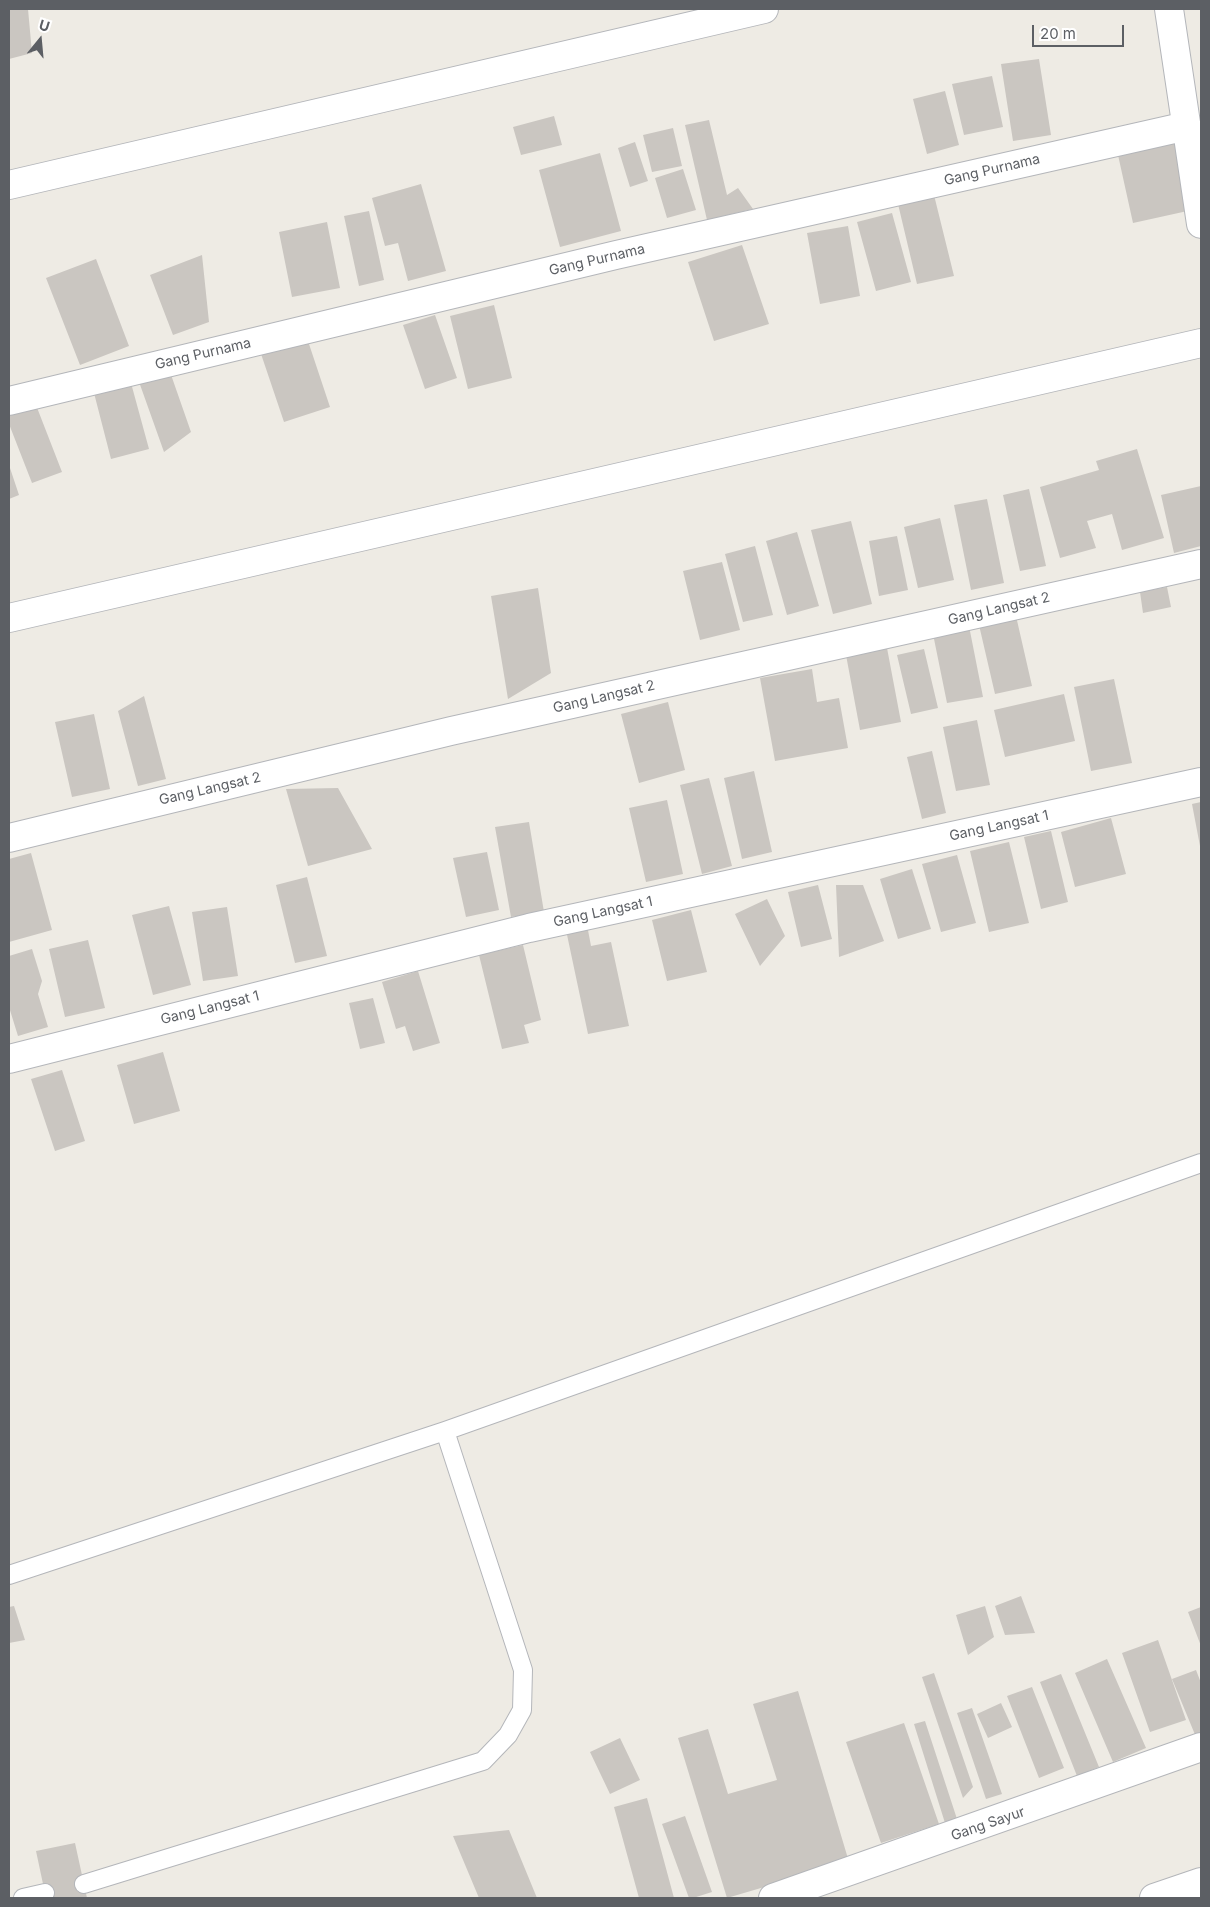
<!DOCTYPE html>
<style>
body{margin:0}
#map{position:relative;width:1210px;height:1907px;overflow:hidden;background:#eeebe4;font-family:Inter,sans-serif}
canvas{display:block}
.frame{position:absolute;inset:0;border:10px solid #5c5f64;pointer-events:none}
.north{position:absolute;left:15px;top:15px;width:50px;height:50px;-webkit-text-stroke:4px #fff;paint-order:stroke;rotate:17deg;font-size:14px;font-weight:700;line-height:20px;text-align:center;color:#5c5f64}
.north::after{content:'';display:block;margin:auto;width:18px;height:22px;background:#5c5f64;clip-path:polygon(50% 0,100% 100%,50% 72%,0 100%)}
.scale{position:absolute;left:1032px;top:25px;width:92px;height:22px;box-sizing:border-box;border:2px solid #5c5f64;border-top:0;padding-left:6px;font-size:15px;line-height:18px;white-space:nowrap;color:#5c5f64;-webkit-text-stroke:4px #fff;paint-order:stroke}
</style>
<div id="map">
<canvas width="1210" height="1907"></canvas>
<div class="frame"></div>
<div class="north">U</div>
<div class="scale">20 m</div>
</div>
<script>
const c = document.querySelector('canvas').getContext('2d');
c.lineJoin = 'round';
function fill(path, color) { c.fillStyle = color; c.fill(path, 'evenodd'); }
const poly = rows => new Path2D(rows.map(r => 'M' + r).join(''));
function stroke(path, color, width, dash) { c.strokeStyle = color; c.lineWidth = width; c.lineCap = dash ? 'butt' : 'round'; c.setLineDash(dash || []); c.stroke(path); }
function drawText(font, color, halo, rows, align = 'center') {
  c.font = font + ' Inter,sans-serif'; c.lineWidth = 4.5; c.setLineDash([]); c.textBaseline = 'middle'; c.strokeStyle = halo; c.fillStyle = color; for (const [text, x, y, turn = 0] of rows) {
    c.save(); c.translate(x, y); c.rotate((+turn || 0) * Math.PI / 180); c.textAlign = isNaN(turn) ? turn : align; if (halo) c.strokeText(text, 0, 0); c.fillText(text, 0, 0); c.restore();
  }
}
const building = poly([
 [9,9,28,9,32,53,9,59],
 [1039,59,1051,135,1013,141,1001,64],
 [992,76,1003,127,964,135,952,84],
 [945,91,959,145,927,154,913,99],
 [554,116,562,145,521,155,513,127],
 [709,120,727,195,738,188,753,209,707,220,685,125],
 [673,128,682,166,652,172,643,135],
 [635,142,648,181,630,187,618,148],
 [1177,142,1192,210,1133,223,1118,155],
 [600,153,621,231,560,247,539,170],
 [683,169,696,210,667,218,655,178],
 [421,184,446,271,408,281,398,243,385,246,372,198],
 [934,195,954,276,917,284,898,204],
 [369,211,384,280,359,286,344,216],
 [892,213,911,282,876,291,857,222],
 [327,222,340,288,292,297,279,232],
 [848,226,860,296,820,304,807,233],
 [742,245,769,324,714,341,688,262],
 [202,255,209,322,173,335,150,275],
 [96,259,129,346,80,365,46,278],
 [494,305,512,378,468,389,450,316],
 [435,315,457,378,425,389,403,325],
 [305,332,330,407,284,422,259,348],
 [169,369,191,432,164,452,138,379],
 [131,383,149,449,111,459,94,393],
 [36,405,62,472,32,483,9,424,9,414],
 [1137,449,1164,538,1122,550,1112,514,1087,521,1096,548,1060,558,1040,487,1099,470,1096,461],
 [9,465,19,495,9,499],
 [1201,486,1201,546,1174,553,1161,495],
 [1029,489,1046,566,1020,571,1003,495],
 [987,499,1004,583,971,590,954,505],
 [940,518,954,580,918,588,904,527],
 [851,521,872,604,833,614,811,530],
 [797,532,819,606,787,615,766,541],
 [897,536,908,590,879,596,869,541],
 [755,546,773,615,743,622,725,554],
 [722,562,740,630,700,640,683,571],
 [1167,587,1171,607,1143,613,1140,592],
 [538,588,551,673,508,699,491,596],
 [1016,616,1032,686,995,694,979,625],
 [969,626,983,697,947,703,933,634],
 [887,648,901,722,860,730,846,655],
 [924,649,938,708,911,714,897,655],
 [812,669,817,702,839,698,848,748,775,761,760,678],
 [1114,679,1132,763,1091,771,1074,687],
 [1064,694,1075,741,1005,757,994,710],
 [144,696,166,779,138,786,118,711],
 [668,702,685,770,639,783,621,714],
 [94,714,110,789,72,797,55,722],
 [977,720,990,785,956,791,943,727],
 [932,751,946,813,922,819,907,757],
 [754,771,772,852,742,859,724,778],
 [709,778,732,866,702,874,680,785],
 [338,788,372,849,308,866,286,789],
 [667,800,683,874,646,882,629,808],
 [1201,802,1201,846,1200,846,1192,804],
 [1111,818,1126,874,1075,887,1061,832],
 [529,822,544,912,511,917,495,827],
 [1051,831,1068,902,1041,909,1024,837],
 [1009,842,1029,923,989,932,970,851],
 [487,852,499,910,466,917,453,858],
 [31,853,52,930,9,942,9,859],
 [957,855,976,923,941,932,922,864],
 [912,869,931,929,898,939,880,879],
 [307,877,327,956,295,963,276,885],
 [818,885,832,939,801,947,788,892],
 [836,885,863,885,884,941,839,957],
 [767,899,785,936,760,966,735,914],
 [169,906,191,985,153,995,132,915],
 [227,907,238,976,203,981,192,912],
 [691,910,707,972,667,981,652,920],
 [587,925,591,946,611,942,629,1026,588,1034,566,930],
 [88,940,105,1008,65,1017,49,949],
 [523,945,541,1020,524,1025,529,1043,502,1049,479,955],
 [32,949,42,981,38,994,48,1027,18,1036,9,1007,9,956],
 [418,971,440,1043,413,1051,405,1026,396,1029,382,982],
 [373,998,385,1043,360,1049,349,1003],
 [163,1052,180,1111,134,1124,117,1065],
 [62,1070,85,1141,55,1151,31,1079],
 [1021,1596,1035,1633,1005,1635,995,1606],
 [14,1606,25,1640,9,1643,9,1607],
 [985,1606,994,1637,968,1655,956,1615],
 [1201,1607,1201,1646,1188,1612],
 [1158,1640,1186,1720,1150,1732,1122,1653],
 [1107,1659,1146,1748,1113,1762,1075,1673],
 [1196,1670,1201,1683,1201,1735,1196,1737,1172,1679],
 [934,1673,973,1787,963,1798,922,1677],
 [1061,1674,1099,1767,1077,1776,1040,1682],
 [1032,1687,1064,1768,1039,1778,1007,1696],
 [798,1691,849,1862,727,1898,678,1738,708,1729,728,1794,777,1780,753,1704],
 [1001,1703,1012,1727,988,1738,977,1714],
 [972,1708,1002,1794,986,1799,957,1713],
 [925,1721,957,1819,945,1823,914,1724],
 [904,1723,939,1824,881,1843,846,1742],
 [620,1738,640,1780,610,1794,590,1752],
 [647,1798,674,1898,639,1898,614,1807],
 [685,1816,712,1892,693,1898,689,1898,662,1824],
 [509,1830,537,1898,479,1898,453,1836],
 [75,1843,87,1898,46,1898,36,1851]
]);
const service = poly([
 [9,1575,445,1431,1201,1163],
 [84,1884,483,1761,508,1735,522,1710,523,1670,445,1431],
 [23,1898,45,1893]
]);
const minor = poly([
 [1169,9,1201,224],
 [9,185,764,9],
 [9,401,616,255,1187,126],
 [9,618,1201,343],
 [9,838,451,731,1201,564],
 [9,1059,529,928,1201,782],
 [773,1898,1201,1747],
 [1154,1898,1201,1882]
]);
const streetNames = [
 ["Gang Purnama",992,170,-13],
 ["Gang Purnama",597,260,-13],
 ["Gang Purnama",203,354,-13],
 ["Gang Langsat 2",999,609,-13],
 ["Gang Langsat 2",604,697,-13],
 ["Gang Langsat 2",210,789,-13],
 ["Gang Langsat 1",999,826,-12],
 ["Gang Langsat 1",603,912,-12],
 ["Gang Langsat 1",210,1008,-14],
 ["Gang Sayur",988,1824,-19]
];
fill(building, '#cac6c1');
stroke(service, '#b4b6ba', 20);
stroke(minor, '#b4b6ba', 30);
stroke(service, '#fff', 18);
stroke(minor, '#fff', 28);
drawText('14px', '#5c5f64', '#fff', streetNames);
</script>
